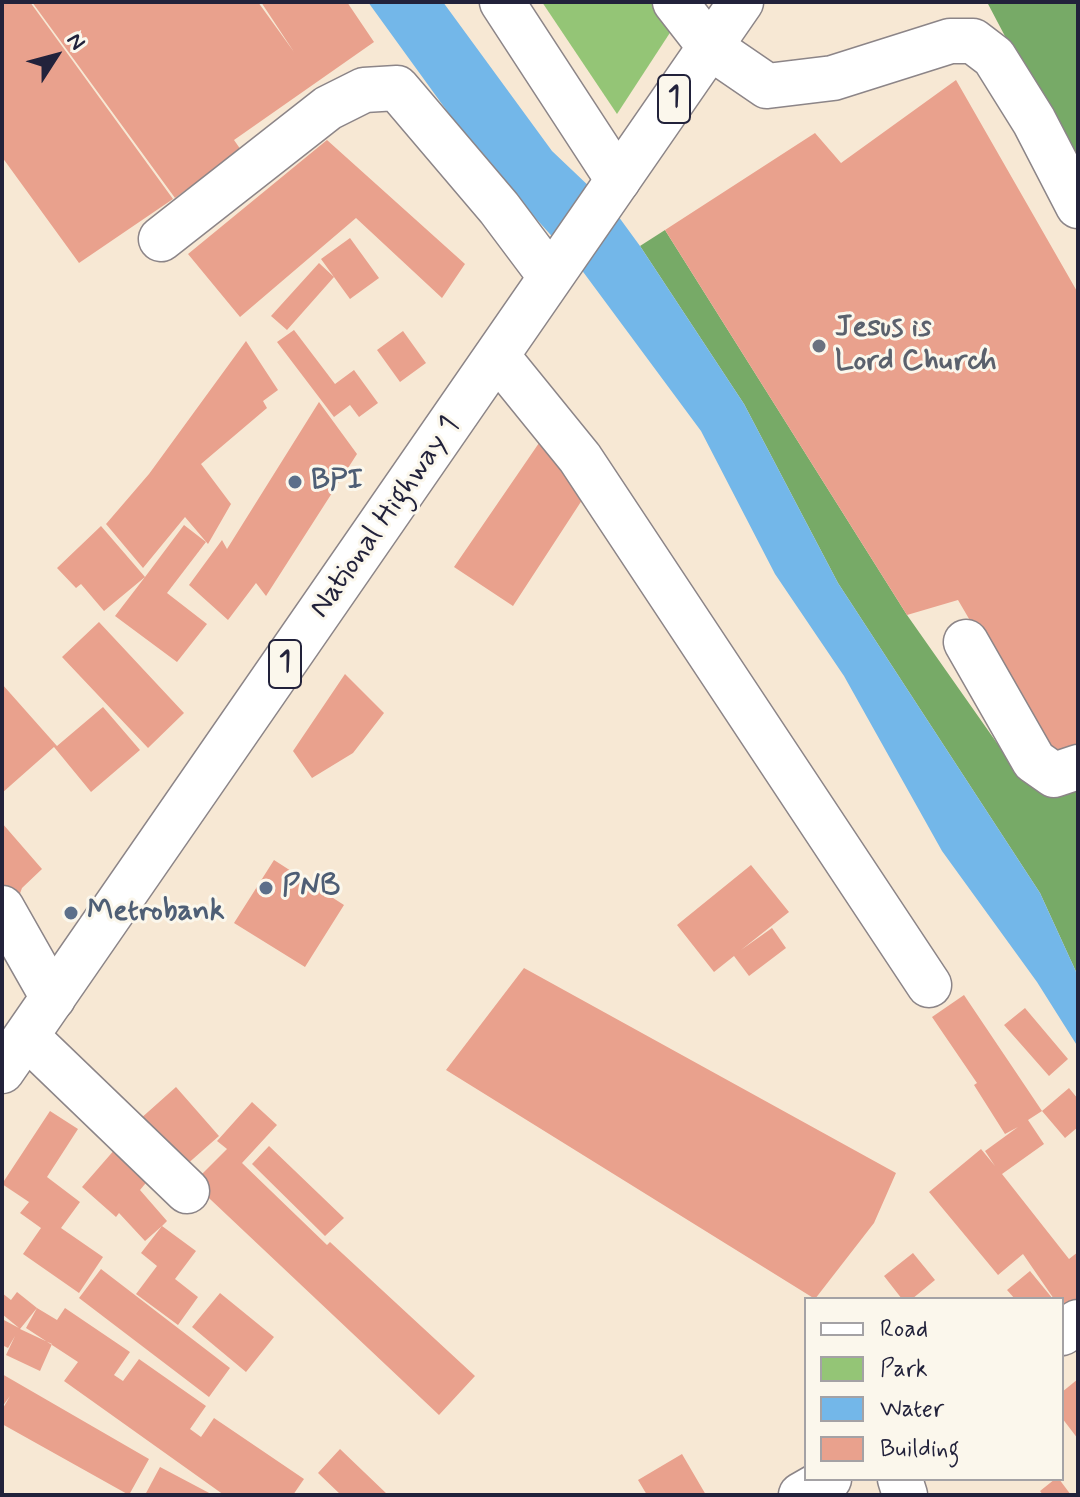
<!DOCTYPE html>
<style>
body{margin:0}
#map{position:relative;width:1080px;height:1497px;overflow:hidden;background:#f7e8d4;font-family:Mynerve,sans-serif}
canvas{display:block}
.frame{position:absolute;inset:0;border:4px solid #22223b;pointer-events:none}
.legend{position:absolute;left:804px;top:1297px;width:260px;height:184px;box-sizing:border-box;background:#fbf7ec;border:2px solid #a4a2a5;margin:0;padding:10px 14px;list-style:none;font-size:24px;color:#22223b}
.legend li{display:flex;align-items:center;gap:16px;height:40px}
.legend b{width:40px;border:2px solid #a4a2a5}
.north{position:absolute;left:16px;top:16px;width:80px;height:80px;-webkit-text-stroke:6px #fbf7ec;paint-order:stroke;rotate:54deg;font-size:22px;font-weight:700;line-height:32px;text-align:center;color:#22223b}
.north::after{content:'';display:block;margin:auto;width:28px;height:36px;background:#22223b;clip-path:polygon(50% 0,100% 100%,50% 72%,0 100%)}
</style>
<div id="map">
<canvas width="1080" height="1497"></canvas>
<div class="frame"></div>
<ul class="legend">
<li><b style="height:10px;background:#fff"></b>Road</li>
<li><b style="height:22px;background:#94c576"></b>Park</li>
<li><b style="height:22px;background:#73b7e9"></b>Water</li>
<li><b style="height:22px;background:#e9a18d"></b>Building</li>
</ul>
<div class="north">N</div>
</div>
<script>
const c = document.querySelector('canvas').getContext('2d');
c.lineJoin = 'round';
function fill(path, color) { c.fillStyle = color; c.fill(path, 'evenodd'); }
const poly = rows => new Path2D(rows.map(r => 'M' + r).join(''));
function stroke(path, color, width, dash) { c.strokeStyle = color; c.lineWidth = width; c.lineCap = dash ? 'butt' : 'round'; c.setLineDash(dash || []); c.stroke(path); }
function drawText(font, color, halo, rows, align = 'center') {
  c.font = font + ' Mynerve,sans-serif'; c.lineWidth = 6; c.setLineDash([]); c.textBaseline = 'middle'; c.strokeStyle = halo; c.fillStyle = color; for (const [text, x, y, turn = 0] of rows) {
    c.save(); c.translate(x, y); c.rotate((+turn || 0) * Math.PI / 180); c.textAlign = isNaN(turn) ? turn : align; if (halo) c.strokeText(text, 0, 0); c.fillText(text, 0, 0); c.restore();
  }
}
const green = poly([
 [542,2,690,2,617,114]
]);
const forest = poly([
 [987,2,1078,2,1078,175],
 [665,230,907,615,1018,773,1078,770,1078,976,1040,893,838,583,744,404,640,246]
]);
const water = poly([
 [368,2,443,2,552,151,613,209,640,246,744,404,838,583,1040,893,1078,976,1078,1047,1037,982,942,851,844,676,775,574,701,431,578,265,481,158]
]);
const building = poly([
 [2,2,30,2,173,199,79,263,2,157],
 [32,2,258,2,294,52,261,2,347,2,374,42,234,140,241,150,175,198],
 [956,80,1078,293,1078,747,1053,762,958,600,907,615,665,230,815,133,841,163],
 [327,140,465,264,442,298,356,218,240,317,188,254],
 [350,238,379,278,350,299,334,277,287,330,271,316,319,263,334,277,321,259],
 [294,330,335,384,354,370,378,403,359,417,350,405,334,417,277,342],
 [403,331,426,363,400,382,377,350],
 [246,341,278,390,263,401,267,408,201,464,231,504,208,544,185,517,143,568,106,524,149,474],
 [319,402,357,454,266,596,256,583,228,620,189,585,222,540,227,549],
 [539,443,567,478,586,494,513,606,454,567],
 [184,525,206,542,167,593,207,624,177,662,115,616,145,577,104,611,81,584,76,588,57,568,101,526,145,577],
 [99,622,184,713,148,748,62,657],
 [345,674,384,713,353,753,312,778,293,751],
 [2,684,57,746,103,707,140,750,91,792,54,747,2,793],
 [2,823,42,869,22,888,12,915,2,899],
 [274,860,344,905,305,967,234,923],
 [751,865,789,912,741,950,772,928,786,948,749,976,734,956,714,972,677,925],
 [524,968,896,1173,874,1223,815,1299,446,1070],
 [964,995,1042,1111,1069,1088,1078,1099,1078,1127,1065,1138,1042,1111,1028,1120,1044,1144,1002,1174,1069,1259,1078,1252,1078,1303,1062,1310,1062,1299,1054,1299,1023,1254,998,1275,929,1192,981,1149,995,1166,985,1151,1018,1127,1005,1134,974,1085,977,1083,932,1017],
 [1025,1008,1068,1059,1049,1076,1004,1025],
 [176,1087,219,1136,176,1174,130,1128],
 [252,1102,277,1125,242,1163,327,1245,330,1242,475,1376,439,1415,193,1183,227,1149,217,1141],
 [50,1111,78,1129,47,1177,80,1202,61,1228,103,1257,79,1293,23,1254,41,1228,20,1213,29,1202,2,1184],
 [269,1146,344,1218,325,1236,252,1164],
 [116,1148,150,1178,140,1190,167,1221,162,1226,196,1251,175,1279,198,1297,178,1325,136,1294,157,1266,141,1253,162,1226,145,1241,119,1213,116,1217,82,1187],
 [913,1253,935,1280,912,1299,902,1299,884,1276],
 [101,1269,230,1368,209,1397,79,1298],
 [1030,1271,1053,1299,1015,1299,1007,1290],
 [17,1292,37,1308,20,1329,52,1344,40,1371,6,1355,15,1336,8,1348,2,1345,2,1319,19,1328,2,1314,2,1293,11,1300],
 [220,1293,274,1337,246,1372,192,1327],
 [37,1308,57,1320,65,1308,130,1352,114,1375,123,1381,139,1359,206,1406,190,1429,201,1437,214,1418,304,1479,293,1495,224,1495,64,1381,78,1362,26,1328],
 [2,1374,149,1459,129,1495,2,1424,2,1410,10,1396,2,1407],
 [1078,1379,1078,1439,1062,1418,1062,1392],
 [340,1449,388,1495,341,1495,318,1473],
 [682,1454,706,1495,647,1495,638,1480],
 [160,1467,213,1495,145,1495],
 [1055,1479,1059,1479,1071,1495,1043,1495,1040,1491]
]);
const minor = poly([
 [502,2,618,180],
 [675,2,710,47,767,86,833,78,950,41,973,41,994,57,1034,121,1078,206],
 [161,239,328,108,364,90,397,88,499,208,550,276],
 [498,357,580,458,929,985],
 [966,642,1034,761,1054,775,1078,767],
 [2,908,53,998],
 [27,1037,187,1191],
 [900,1479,905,1495]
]);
const major = poly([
 [1062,1333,1078,1322],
 [801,1495,829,1479]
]);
const highway = poly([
 [2,1071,741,2]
]);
const markers = [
 [819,346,8,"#6b7280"],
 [295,482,8,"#5c6f8a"],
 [266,888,8,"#5c6f8a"],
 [71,913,8,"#5c6f8a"]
];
const shields = [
 [674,99,32],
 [285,664,32]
];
const shieldNames = [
 ["1",674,99],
 ["1",285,664]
];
const worshipNames = [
 ["Jesus is",835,329],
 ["Lord Church",835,363]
];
const serviceNames = [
 ["BPI",311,482],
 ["PNB",282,888],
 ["Metrobank",87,913]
];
const streetNames = [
 ["National Highway 1",386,518,-55]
];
fill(green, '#94c576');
fill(forest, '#77aa67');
fill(water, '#73b7e9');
fill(building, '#e9a18d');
stroke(minor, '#8c8588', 47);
stroke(major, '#8c8588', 47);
stroke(highway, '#8c8588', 47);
stroke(minor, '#fff', 44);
stroke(major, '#fff', 44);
stroke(highway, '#fff', 44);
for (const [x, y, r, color] of markers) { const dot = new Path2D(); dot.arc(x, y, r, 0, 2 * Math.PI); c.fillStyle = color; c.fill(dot); stroke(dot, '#fbf7ec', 3); }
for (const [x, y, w] of shields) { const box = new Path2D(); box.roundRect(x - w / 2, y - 24, w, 48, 6); c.fillStyle = '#fbf7ec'; c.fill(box); stroke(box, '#22223b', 2); }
drawText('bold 28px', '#22223b', null, shieldNames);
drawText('bold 30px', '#5b616d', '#fbf7ec', worshipNames, 'left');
drawText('bold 30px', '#4e5e75', '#fbf7ec', serviceNames, 'left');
drawText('30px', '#22223b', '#fbf7ec', streetNames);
</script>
